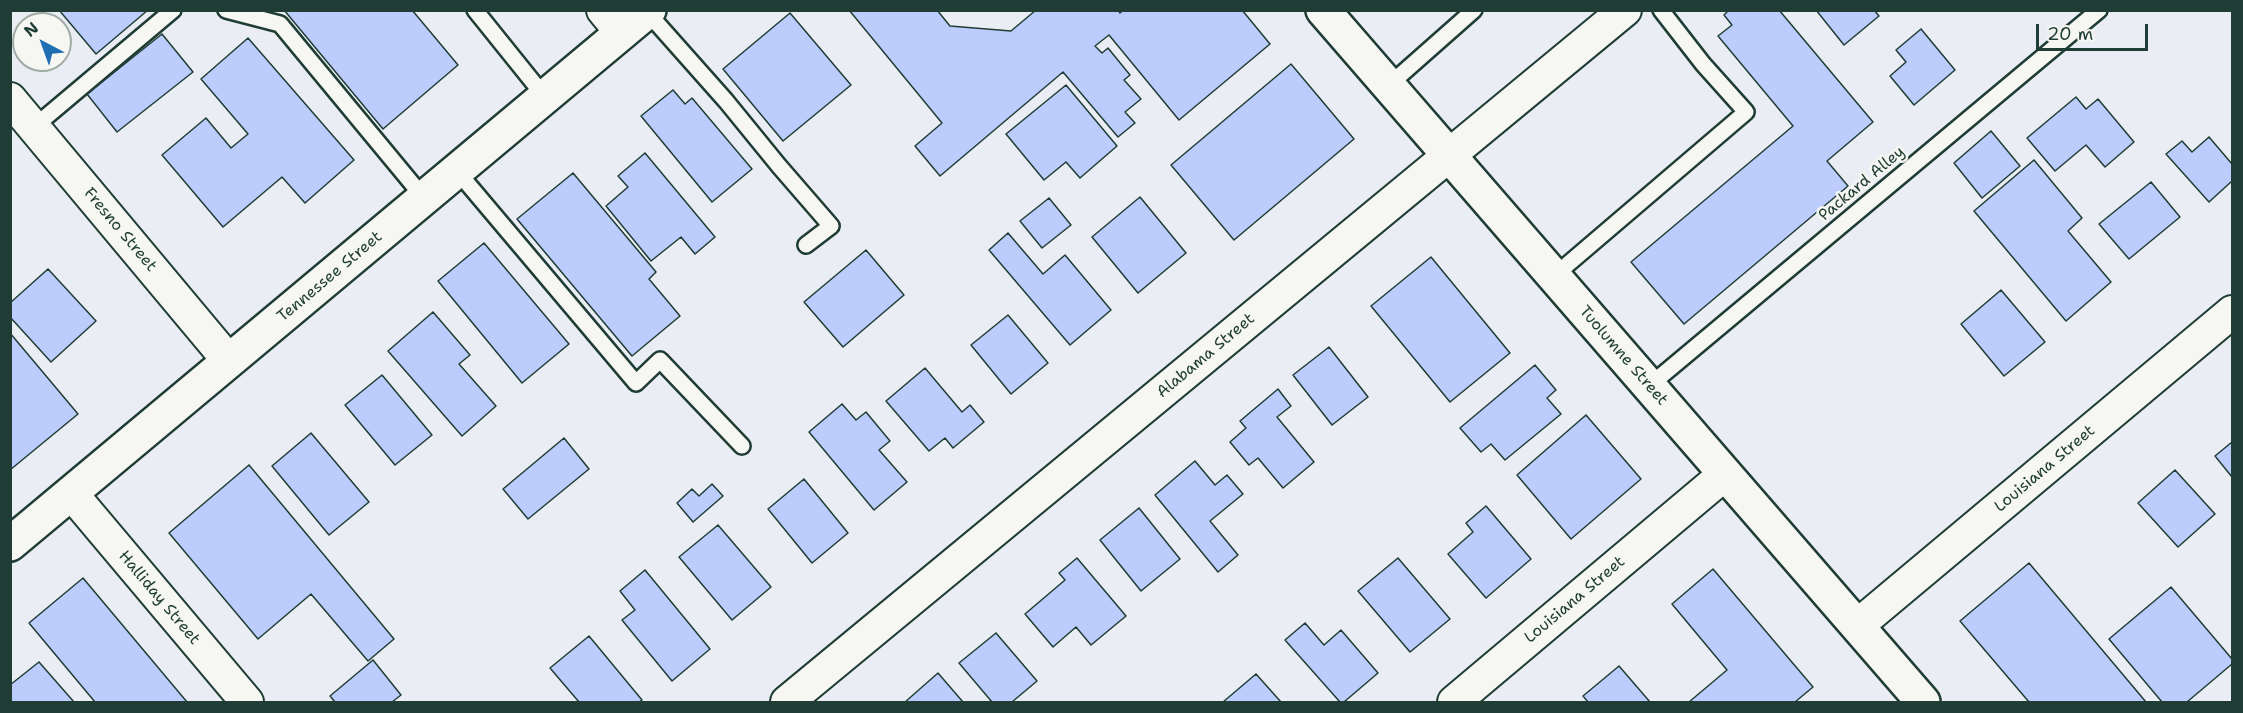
<!DOCTYPE html>
<style>
body{margin:0}
#map{position:relative;width:2243px;height:713px;overflow:hidden;background:#eaeef4;font-family:"Shantell Sans",sans-serif}
canvas{display:block}
.frame{position:absolute;inset:0;border:12px solid #1f3d34;pointer-events:none}
.north{position:absolute;left:12px;top:12px;width:60px;height:60px;box-sizing:border-box;background:#f6f6f2;border:2px solid #a0aca6;border-radius:50%;rotate:319deg;font-size:16px;font-weight:700;line-height:24px;text-align:center;color:#1f3d34}
.north::after{content:'';display:block;margin:auto;width:21px;height:27px;background:#1f6fb2;clip-path:polygon(50% 0,100% 100%,50% 72%,0 100%)}
.scale{position:absolute;left:2036px;top:24px;width:112px;height:27px;box-sizing:border-box;border:3px solid #1f3d34;border-top:0;padding-left:8px;font-size:18px;line-height:21px;white-space:nowrap;color:#1f3d34;-webkit-text-stroke:4px #f6f6f2;paint-order:stroke}
</style>
<div id="map">
<canvas width="2243" height="713"></canvas>
<div class="frame"></div>
<div class="north">N</div>
<div class="scale">20 m</div>
</div>
<script>
const c = document.querySelector('canvas').getContext('2d');
c.lineJoin = 'round';
function fill(path, color) { c.fillStyle = color; c.fill(path, 'evenodd'); }
const poly = rows => new Path2D(rows.map(r => 'M' + r).join(''));
function stroke(path, color, width, dash) { c.strokeStyle = color; c.lineWidth = width; c.lineCap = dash ? 'butt' : 'round'; c.setLineDash(dash || []); c.stroke(path); }
function drawText(font, color, halo, rows, align = 'center') {
  c.font = font + ' "Shantell Sans",sans-serif'; c.lineWidth = 5; c.setLineDash([]); c.textBaseline = 'middle'; c.strokeStyle = halo; c.fillStyle = color; for (const [text, x, y, turn = 0] of rows) {
    c.save(); c.translate(x, y); c.rotate((+turn || 0) * Math.PI / 180); c.textAlign = isNaN(turn) ? turn : align; if (halo) c.strokeText(text, 0, 0); c.fillText(text, 0, 0); c.restore();
  }
}
const building = poly([
 [59,10,148,10,96,54,59,10],
 [284,10,412,10,458,65,383,129,284,10],
 [849,10,937,10,950,26,1011,31,1036,10,1118,10,1120,13,1123,10,1242,10,1270,44,1179,120,1109,35,1095,46,1102,53,1108,48,1130,75,1124,80,1141,99,1125,112,1135,123,1118,137,1063,72,940,176,915,146,942,123,849,10],
 [1729,10,1779,10,1873,122,1827,161,1848,186,1684,324,1631,262,1793,126,1718,36,1732,25,1724,15,1729,10],
 [1816,10,1874,10,1879,16,1844,45,1816,10],
 [790,13,851,85,783,141,723,69,790,13],
 [1921,29,1955,70,1914,105,1890,76,1906,62,1896,50,1921,29],
 [162,34,193,72,117,132,87,94,162,34],
 [248,38,354,160,305,203,282,177,223,227,162,155,206,118,231,148,248,134,201,79,248,38],
 [1291,64,1354,139,1234,240,1171,165,1291,64],
 [1066,85,1117,146,1080,178,1066,162,1044,180,1006,134,1066,85],
 [673,90,685,104,692,98,752,169,712,202,641,116,673,90],
 [2076,97,2086,109,2098,99,2134,142,2105,167,2086,145,2055,171,2027,138,2076,97],
 [1991,131,2020,166,1982,198,1954,163,1991,131],
 [2209,137,2232,164,2232,181,2209,202,2166,154,2182,141,2192,152,2209,137],
 [645,153,715,237,695,254,681,237,651,261,606,206,628,187,618,176,645,153],
 [2034,160,2082,218,2068,231,2111,282,2066,321,1974,211,2034,160],
 [573,173,656,272,649,279,680,316,632,356,517,219,573,173],
 [2151,182,2180,217,2129,259,2099,224,2151,182],
 [1140,197,1186,253,1138,293,1092,237,1140,197],
 [1049,198,1071,225,1042,248,1020,221,1049,198],
 [1008,233,1043,274,1065,255,1111,310,1070,345,989,250,1008,233],
 [484,243,569,344,522,383,438,281,484,243],
 [866,250,904,295,843,347,804,302,866,250],
 [1431,257,1510,353,1450,402,1371,306,1431,257],
 [48,269,96,321,51,362,10,317,10,303,48,269],
 [2001,290,2045,342,2004,376,1961,324,2001,290],
 [433,312,470,355,459,364,496,406,462,436,388,351,433,312],
 [1008,315,1048,363,1011,394,971,345,1008,315],
 [10,333,78,414,10,470,10,333],
 [1329,347,1368,397,1332,425,1293,375,1329,347],
 [1535,365,1556,390,1547,398,1561,414,1505,460,1491,444,1481,452,1460,428,1535,365],
 [925,368,962,412,970,405,984,422,953,448,945,438,929,451,886,401,925,368],
 [382,375,432,435,395,465,345,405,382,375],
 [1278,389,1291,406,1277,417,1314,462,1283,488,1258,458,1249,465,1230,442,1246,428,1240,421,1278,389],
 [842,404,856,420,866,412,890,441,879,450,907,482,874,510,809,432,842,404],
 [1586,415,1641,479,1571,539,1517,475,1586,415],
 [311,433,369,502,329,535,272,466,311,433],
 [564,438,589,469,528,519,503,489,564,438],
 [2232,442,2232,477,2215,456,2232,442],
 [1195,461,1215,485,1227,475,1243,494,1210,521,1238,555,1218,572,1155,495,1195,461],
 [249,465,394,639,368,661,311,594,258,639,169,533,249,465],
 [2175,470,2215,514,2178,547,2138,503,2175,470],
 [804,479,848,533,812,563,768,509,804,479],
 [712,484,723,496,693,522,677,503,692,489,699,496,712,484],
 [1486,506,1531,559,1486,598,1448,554,1473,532,1466,523,1486,506],
 [1139,508,1180,559,1141,591,1100,540,1139,508],
 [718,525,771,587,732,620,679,557,718,525],
 [1077,558,1126,616,1091,645,1076,627,1053,647,1025,614,1065,580,1059,573,1077,558],
 [1398,558,1450,619,1410,652,1358,591,1398,558],
 [2029,563,2146,702,2029,702,1960,621,2029,563],
 [1713,569,1813,687,1795,702,1689,702,1727,670,1672,604,1713,569],
 [645,570,710,649,672,681,622,620,635,610,620,591,645,570],
 [83,578,187,702,95,702,29,623,83,578],
 [2171,587,2232,659,2232,664,2187,702,2162,702,2109,639,2171,587],
 [1305,623,1324,645,1341,630,1378,673,1344,702,1340,702,1285,640,1305,623],
 [996,633,1037,681,1012,702,992,702,959,663,996,633],
 [589,636,642,700,639,702,579,702,550,668,589,636],
 [373,660,401,695,392,702,335,702,330,696,373,660],
 [39,662,74,702,10,702,10,685,39,662],
 [1619,666,1650,702,1588,702,1583,696,1619,666],
 [938,673,963,702,905,702,938,673],
 [1256,674,1281,702,1223,702,1256,674]
]);
const service = poly([
 [226,10,280,24,424,198],
 [475,10,545,97],
 [647,12,726,101,779,166,831,226,806,245],
 [1388,86,1474,10],
 [34,127,173,10],
 [457,171,636,383,660,360,742,446],
 [1554,276,1746,112,1703,64,1661,10],
 [1649,386,2099,10]
]);
const minor = poly([
 [603,10,622,33],
 [10,99,229,361],
 [71,493,247,702],
 [1857,626,2232,312],
 [787,702,1625,10],
 [1454,702,1725,474]
]);
const secondary = poly([
 [1323,10,1923,702],
 [10,544,649,10]
]);
const streetNames = [
 ["Packard Alley",1862,184,-40],
 ["Fresno Street",120,230,50],
 ["Tennessee Street",330,277,-40],
 ["Alabama Street",1206,356,-40],
 ["Tuolumne Street",1623,356,49],
 ["Louisiana Street",2045,469,-40],
 ["Halliday Street",159,598,50],
 ["Louisiana Street",1575,600,-40]
];
fill(building, '#bccdfd');
stroke(building, '#1f3d34', 1.5);
stroke(service, '#1f3d34', 20);
stroke(minor, '#1f3d34', 36);
stroke(secondary, '#1f3d34', 38);
stroke(service, '#f6f6f2', 15);
stroke(minor, '#f6f6f2', 32);
stroke(secondary, '#f6f6f2', 33);
drawText('16px', '#1f3d34', '#f6f6f2', streetNames);
</script>
